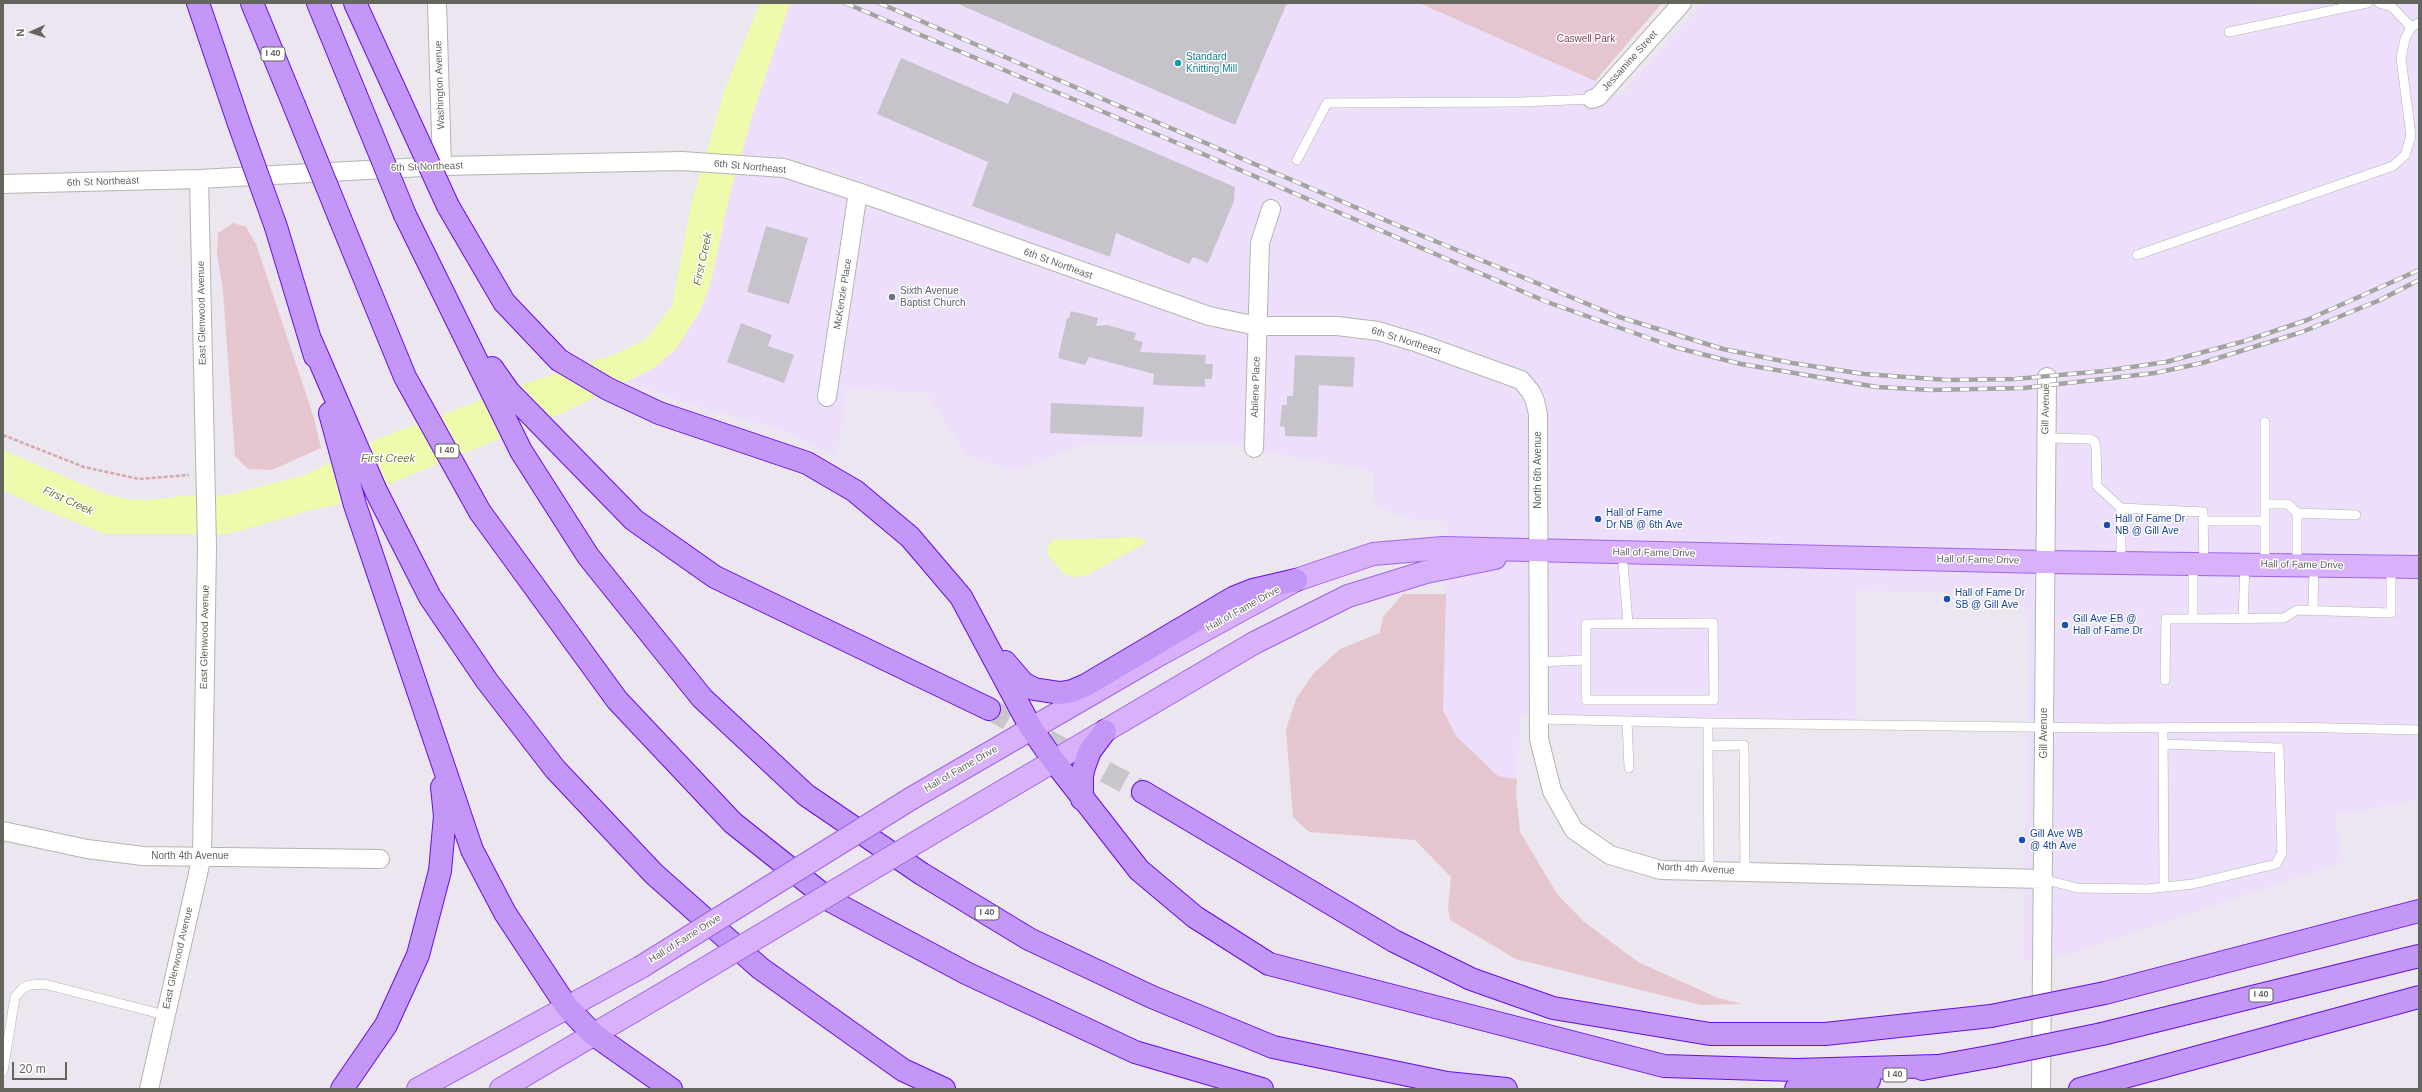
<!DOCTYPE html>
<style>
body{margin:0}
#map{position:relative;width:2422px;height:1092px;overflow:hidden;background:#ebe6ef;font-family:Arial,sans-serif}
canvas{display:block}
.frame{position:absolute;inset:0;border:4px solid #64665e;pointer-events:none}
.north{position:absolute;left:12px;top:12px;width:40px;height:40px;-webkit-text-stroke:3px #fff;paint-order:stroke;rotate:267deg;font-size:11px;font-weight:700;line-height:16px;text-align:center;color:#64665e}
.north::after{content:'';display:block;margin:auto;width:14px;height:18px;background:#64665e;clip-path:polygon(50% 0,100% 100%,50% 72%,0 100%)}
.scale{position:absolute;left:12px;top:1062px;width:55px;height:18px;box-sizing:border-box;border:2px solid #64665e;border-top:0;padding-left:5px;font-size:12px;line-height:14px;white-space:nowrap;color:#64665e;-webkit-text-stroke:3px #fff;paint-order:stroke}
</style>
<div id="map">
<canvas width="2422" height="1092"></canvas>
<div class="frame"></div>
<div class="north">N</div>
<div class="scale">20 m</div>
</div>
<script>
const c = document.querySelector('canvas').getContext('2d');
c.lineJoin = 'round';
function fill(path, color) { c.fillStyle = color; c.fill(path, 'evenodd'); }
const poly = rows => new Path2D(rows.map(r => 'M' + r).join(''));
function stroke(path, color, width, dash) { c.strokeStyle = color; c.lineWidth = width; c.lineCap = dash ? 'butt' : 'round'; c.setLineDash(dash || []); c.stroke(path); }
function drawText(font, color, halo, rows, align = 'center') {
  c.font = font + ' Arial,sans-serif'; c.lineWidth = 3; c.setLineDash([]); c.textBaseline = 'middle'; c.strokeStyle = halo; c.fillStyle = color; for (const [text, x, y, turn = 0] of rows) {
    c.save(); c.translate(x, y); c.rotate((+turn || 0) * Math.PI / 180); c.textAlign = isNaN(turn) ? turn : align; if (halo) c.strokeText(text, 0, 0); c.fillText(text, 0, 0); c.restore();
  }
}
const commercial = poly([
 [790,3,1419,3,1595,81,1620,96,1703,3,2255,3,2260,5,2419,3,2419,800,2335,815,2344,862,2071,954,2023,962,2029,638,2024,604,2016,597,1985,593,1856,591,1856,721,1521,714,1517,779,1498,776,1457,737,1443,710,1447,522,1413,519,1380,509,1374,501,1374,472,1219,443,1085,443,1015,471,967,456,926,393,846,389,837,458,791,433,674,399,629,381,654,368,700,311,710,285,730,193,753,113]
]);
const green = poly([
 [1419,3,1662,3,1595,81],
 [233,223,246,227,256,244,314,418,321,448,272,470,248,469,235,456,223,291,217,253,218,233],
 [1403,594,1446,594,1443,710,1457,737,1498,776,1517,779,1516,793,1520,832,1557,894,1583,921,1638,962,1718,998,1742,1004,1701,1005,1516,959,1450,920,1448,907,1451,877,1415,840,1309,832,1293,817,1286,729,1296,699,1313,674,1340,649,1380,633,1383,617]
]);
const water = poly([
 [760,3,790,3,753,113,730,193,710,285,700,311,677,348,654,368,562,413,394,482,335,505,315,509,228,534,105,534,41,508,3,490,3,450,105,494,127,499,150,500,182,496,227,495,305,475,377,439,524,384,615,354,645,340,672,306,691,205,724,91],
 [1138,537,1146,541,1142,545,1085,576,1074,577,1063,573,1048,555,1048,546,1053,540]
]);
const building = poly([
 [956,3,1287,3,1235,125],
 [901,58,1008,104,1013,92,1235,187,1234,201,1208,263,1193,257,1189,264,1116,233,1110,257,972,206,988,162,877,114],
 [766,226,808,238,789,304,747,292],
 [1071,311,1098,318,1096,326,1107,325,1136,333,1134,340,1143,342,1140,352,1206,355,1205,364,1213,364,1212,379,1205,379,1205,387,1153,385,1154,374,1089,357,1085,365,1058,358,1067,318,1069,318],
 [741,323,772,335,768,346,794,355,784,383,727,362],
 [1295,355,1355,357,1353,387,1319,385,1317,437,1285,436,1285,427,1280,426,1282,405,1287,405,1287,396,1293,396],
 [1051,403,1144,407,1142,437,1050,433]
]);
const motorwayTunnel = poly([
 [989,709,1143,792]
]);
const path = poly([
 [3,435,84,467,139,479,189,475]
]);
const service = poly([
 [2379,3,2392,7,2411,27],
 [2229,32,2367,3],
 [1297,160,1327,103,1521,102,1592,99],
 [2137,255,2393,166,2405,155,2411,136,2401,58,2405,39,2411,27,2419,23],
 [2046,438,2090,439,2094,441,2096,447,2097,486,2121,508,2203,512,2204,564],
 [2265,504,2288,504,2297,513],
 [2204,521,2265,521],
 [1622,552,1628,623],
 [2121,563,2121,508],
 [2193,564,2193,619,2284,618,2297,610,2391,613,2391,566],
 [2265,565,2265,422],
 [2297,565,2297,513,2356,515],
 [2313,611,2314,565],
 [2243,619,2245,564],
 [1538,662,1586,660,1586,700,1714,700,1713,623,1586,624,1586,660],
 [2165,680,2166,619,2193,619],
 [1539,719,1708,723,2103,728,2289,727,2419,730],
 [1627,721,1629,768],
 [2163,728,2164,887],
 [1708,746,1708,723],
 [1709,871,1708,746,1744,745,1745,872],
 [2043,879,2077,888,2147,889,2193,884,2276,864,2282,853,2279,748,2163,744],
 [3,1071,15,997,23,988,30,985,44,984,165,1015]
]);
const minor = poly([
 [437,3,442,166],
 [1592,99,1598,97,1682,3],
 [3,184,199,179,442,166,682,161,784,168,858,192,1209,316,1257,326,1337,326,1378,331,1418,343,1521,380,1531,392,1535,401,1538,414,1539,739,1552,791,1574,830,1610,855,1661,870,2043,879],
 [827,397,858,192],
 [1254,448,1260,243,1271,209],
 [3,831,87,849,143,856,380,859],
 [149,1089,202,856,207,547,199,179],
 [2041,1089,2047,377]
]);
const primary = poly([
 [912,798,1155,657,1296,580,1373,554,1443,548,2044,562,2419,567],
 [942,827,1254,643,1348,596,1426,572,1495,558],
 [418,1089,641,967],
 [501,1089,671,989]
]);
const motorway = poly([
 [198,3,238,121],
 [252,3,294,105],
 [318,3,355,93],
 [355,3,399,99],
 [448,206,504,302,559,360,608,389,659,413,807,463,855,491,910,537,961,597,1031,728,1054,761,1139,870,1195,917,1269,964,1664,1066,1795,1070,1937,1066],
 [405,215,521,451,588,556,702,698,806,795,922,874,1029,939,1152,997,1273,1047,1447,1083,1506,1089],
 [341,221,405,377,480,512,617,700,733,823,831,901,966,973,1135,1052,1262,1089],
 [276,227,315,356],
 [311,341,376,491,430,597,487,681,555,769,654,874,760,968,903,1070,944,1089],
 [492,368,509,392,634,520,715,577,989,709],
 [330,413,355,505,472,850,505,913,567,1007,593,1034,671,1089],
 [1005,662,1023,683,1034,689,1060,693,1072,691,1086,685,1233,598,1253,590,1296,580],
 [1143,792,1394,941,1471,979,1553,1008,1710,1034,1825,1034,1991,1016],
 [1082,799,1082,776,1084,767,1090,751,1105,731],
 [2105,993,2419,911],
 [2102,1034,2419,956],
 [1922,1069,1994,1056],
 [342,1089,386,1025,418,955,440,871,445,816,442,787],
 [1796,1089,1869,1080],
 [2080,1089,2419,997]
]);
const rail = poly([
 [845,3,1189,148,1547,302,1674,347,1741,364,1877,387,1931,390,2024,388,2155,373,2202,363,2302,332,2380,300,2419,280],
 [879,3,1413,232,1619,317,1723,349,1792,363,1864,374,1947,380,2015,379,2104,371,2166,362,2245,341,2307,320,2419,270]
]);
const primaryBridge = poly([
 [641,967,912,798],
 [671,989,942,827]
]);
const motorwayBridge = poly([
 [355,93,405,215],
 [399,99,448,206],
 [294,105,341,221],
 [238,121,276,227],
 [1991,1016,2105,993],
 [1994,1056,2102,1034]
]);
const markers = [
 [1178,63,4,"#0f9aa8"],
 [892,297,4,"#6b7280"],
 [1598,519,4,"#1a4fb4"],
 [2107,525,4,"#1a4fb4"],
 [1947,599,4,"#1a4fb4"],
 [2065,625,4,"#1a4fb4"],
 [2022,840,4,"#1a4fb4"]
];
const shields = [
 [273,54,24],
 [447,451,24],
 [987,913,24],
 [2261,995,24],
 [1895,1075,24]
];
const shieldNames = [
 ["I 40",273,54],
 ["I 40",447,451],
 ["I 40",987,913],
 ["I 40",2261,995],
 ["I 40",1895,1075]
];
const parkNames = [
 ["Caswell Park",1586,39]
];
const cultureNames = [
 ["Standard",1186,57],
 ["Knitting Mill",1186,69]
];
const streetNames = [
 ["Jessamine Street",1630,61,-48],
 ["Washington Avenue",440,85,-92],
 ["6th St Northeast",427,167,-2],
 ["6th St Northeast",750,167,5],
 ["6th St Northeast",103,182,-2],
 ["6th St Northeast",1058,264,20],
 ["McKenzie Place",843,294,-81],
 ["East Glenwood Avenue",202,313,-91],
 ["6th St Northeast",1406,341,17],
 ["Abilene Place",1256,387,-88],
 ["Gill Avenue",2046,409,-89],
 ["North 6th Avenue",1538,470,-90],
 ["Hall of Fame Drive",1654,553,1],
 ["Hall of Fame Drive",1978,560,1],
 ["Hall of Fame Drive",2302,565,1],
 ["Hall of Fame Drive",1243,609,-29],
 ["East Glenwood Avenue",205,637,-89],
 ["Gill Avenue",2044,733,-90],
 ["Hall of Fame Drive",961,769,-30],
 ["North 4th Avenue",190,856],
 ["North 4th Avenue",1696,869,3],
 ["Hall of Fame Drive",685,939,-32],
 ["East Glenwood Avenue",178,958,-77]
];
const worshipNames = [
 ["Sixth Avenue",900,291],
 ["Baptist Church",900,303]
];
const transitNames = [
 ["Hall of Fame",1606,513],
 ["Dr NB @ 6th Ave",1606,525],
 ["Hall of Fame Dr",2115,519],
 ["NB @ Gill Ave",2115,531],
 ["Hall of Fame Dr",1955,593],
 ["SB @ Gill Ave",1955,605],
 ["Gill Ave EB @",2073,619],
 ["Hall of Fame Dr",2073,631],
 ["Gill Ave WB",2030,834],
 ["@ 4th Ave",2030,846]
];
const waterNames = [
 ["First Creek",703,259,-78],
 ["First Creek",388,459],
 ["First Creek",68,501,25]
];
fill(commercial, '#eddffc');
fill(green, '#e5c5ce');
fill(water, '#eefaac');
fill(building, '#c6c3cb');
stroke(motorwayTunnel, '#c9c6cb', 22, [22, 11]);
stroke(service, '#b3b5af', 10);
stroke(minor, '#b3b5af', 20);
stroke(primary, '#9f65e9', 24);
stroke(motorway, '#660ee8', 24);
stroke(path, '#d4a7a8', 2.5, [4, 2]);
stroke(service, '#fff', 9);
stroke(minor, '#fff', 18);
stroke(primary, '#d9b0fa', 22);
stroke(motorway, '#c396f7', 22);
stroke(rail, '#a3a4a1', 4.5);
stroke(rail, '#fff', 3, [9]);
stroke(primaryBridge, '#9f65e9', 24, []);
stroke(motorwayBridge, '#660ee8', 24, []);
stroke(primaryBridge, '#d9b0fa', 22);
stroke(motorwayBridge, '#c396f7', 22);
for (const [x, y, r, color] of markers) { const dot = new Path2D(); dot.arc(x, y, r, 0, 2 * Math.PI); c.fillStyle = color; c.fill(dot); stroke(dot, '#fff', 1.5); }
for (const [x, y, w] of shields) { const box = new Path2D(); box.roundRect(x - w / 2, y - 7, w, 14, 3); c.fillStyle = '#fff'; c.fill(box); stroke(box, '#64665e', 1); }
drawText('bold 9px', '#64665e', null, shieldNames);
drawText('10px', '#873c4e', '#fff', parkNames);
drawText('10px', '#0d838f', '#fff', cultureNames, 'left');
drawText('10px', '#64665e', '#fff', streetNames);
drawText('10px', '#5b616d', '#fff', worshipNames, 'left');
drawText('10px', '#164399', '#fff', transitNames, 'left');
drawText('italic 11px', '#697836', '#fff', waterNames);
</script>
